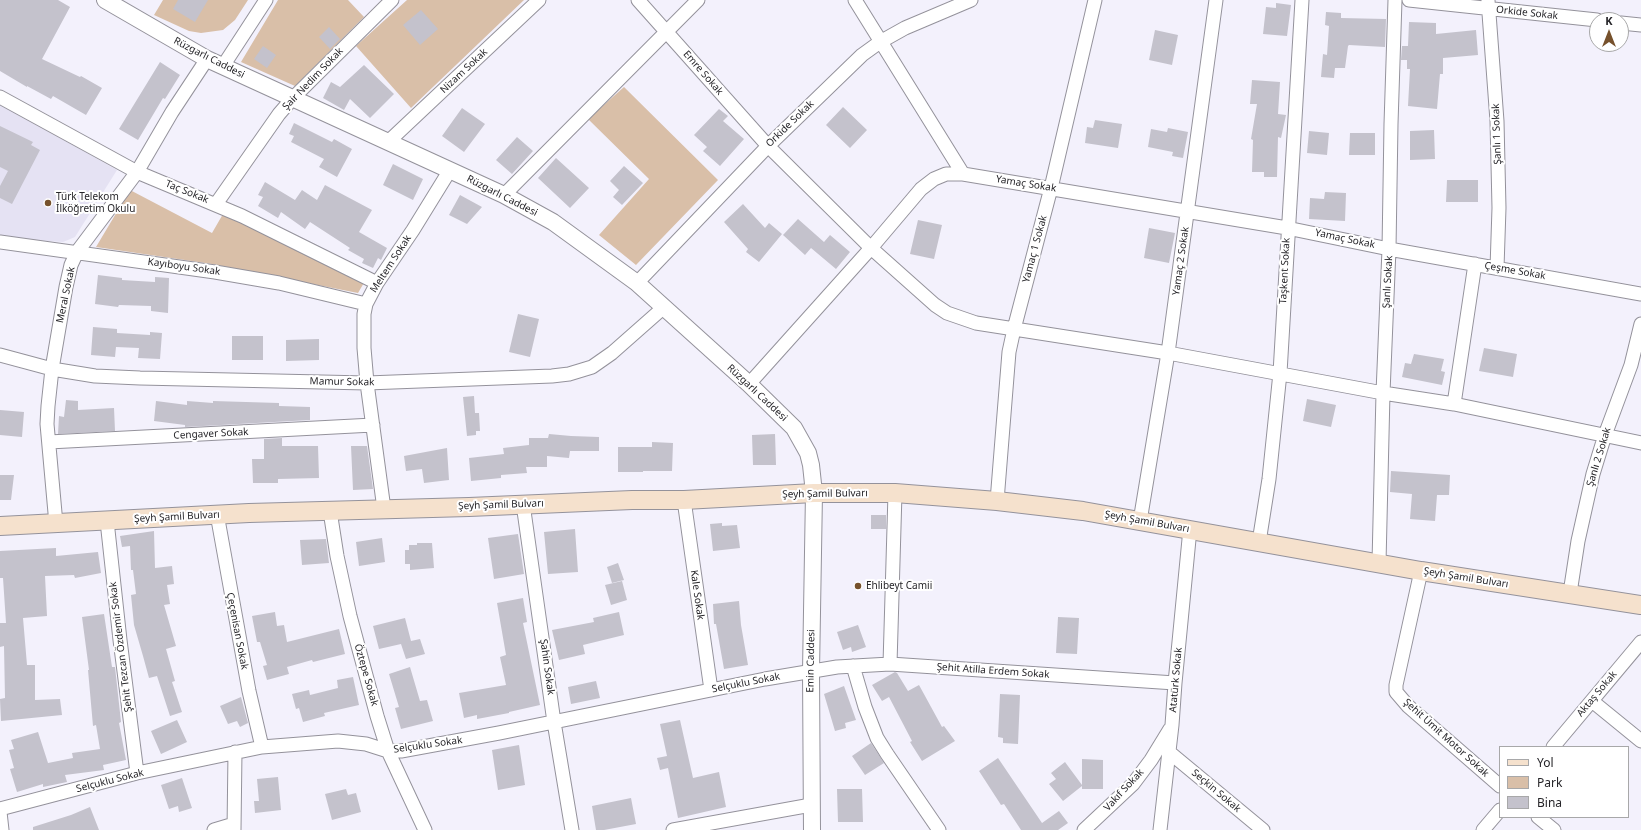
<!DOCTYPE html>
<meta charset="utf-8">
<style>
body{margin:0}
#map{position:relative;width:1641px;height:830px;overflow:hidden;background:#f3f1fc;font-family:"Noto Sans",sans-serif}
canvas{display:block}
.legend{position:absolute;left:1499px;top:746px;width:130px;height:72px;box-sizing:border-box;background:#fff;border:1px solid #a8a8a9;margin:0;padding:5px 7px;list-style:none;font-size:12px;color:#262529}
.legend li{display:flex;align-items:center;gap:8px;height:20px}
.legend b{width:20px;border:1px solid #a8a8a9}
.north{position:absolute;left:1589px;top:12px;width:40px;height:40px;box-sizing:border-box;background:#fff;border:1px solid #a8a8a9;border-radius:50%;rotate:0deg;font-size:11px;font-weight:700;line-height:16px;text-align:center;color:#262529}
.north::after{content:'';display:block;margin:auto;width:14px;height:18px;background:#76512c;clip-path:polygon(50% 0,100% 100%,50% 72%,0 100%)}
</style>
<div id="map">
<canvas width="1641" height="830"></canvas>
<ul class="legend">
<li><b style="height:5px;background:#f5e1cd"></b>Yol</li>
<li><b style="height:11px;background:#d9bfa8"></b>Park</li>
<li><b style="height:11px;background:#c4c2cc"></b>Bina</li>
</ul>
<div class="north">K</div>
</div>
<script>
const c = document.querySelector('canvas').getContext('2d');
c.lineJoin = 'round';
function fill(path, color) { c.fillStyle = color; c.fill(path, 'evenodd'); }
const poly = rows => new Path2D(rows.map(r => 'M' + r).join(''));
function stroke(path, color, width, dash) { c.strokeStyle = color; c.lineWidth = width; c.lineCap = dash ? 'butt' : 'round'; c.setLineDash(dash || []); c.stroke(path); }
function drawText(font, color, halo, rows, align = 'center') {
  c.font = font + ' "Noto Sans",sans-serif'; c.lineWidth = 4; c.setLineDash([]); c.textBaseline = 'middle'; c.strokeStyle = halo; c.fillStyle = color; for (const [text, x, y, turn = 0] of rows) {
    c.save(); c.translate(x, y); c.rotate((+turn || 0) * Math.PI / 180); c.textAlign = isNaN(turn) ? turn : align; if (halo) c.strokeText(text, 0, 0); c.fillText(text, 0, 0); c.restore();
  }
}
const built = poly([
 [0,104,117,170,75,237,63,242,0,238]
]);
const green = poly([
 [163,0,248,0,235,20,223,30,201,33,189,31,154,15],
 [278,0,348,0,364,17,295,86,241,62],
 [407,0,524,0,411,108,356,46],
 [624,87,718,180,636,265,599,235,649,179,588,119],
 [130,190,212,233,223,214,365,281,358,293,212,264,96,247]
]);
const building = poly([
 [0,0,58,0,70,7,42,59,80,77,81,76,102,88,86,115,53,96,51,99,27,86,27,87,0,71],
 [178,0,208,0,195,22,173,9],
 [1276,3,1291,5,1287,36,1263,34,1266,7,1276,8],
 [421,10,438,29,420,45,403,25],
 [1326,12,1341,13,1341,18,1386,19,1385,47,1349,45,1348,46,1345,68,1335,68,1334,78,1321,77,1323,54,1327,55,1329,26,1325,25],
 [1409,22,1436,23,1436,34,1476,30,1478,55,1443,58,1443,74,1440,74,1437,109,1408,106,1410,69,1407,69,1407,60,1401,60,1402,46,1408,46],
 [329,27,340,39,330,49,319,37],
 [1155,30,1178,35,1172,65,1149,60],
 [263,46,276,55,267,68,254,59],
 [160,62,180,75,165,99,163,98,138,140,119,129],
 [364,65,394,94,370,118,350,99,344,110,323,98,331,82,340,87],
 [1252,80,1280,82,1278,114,1286,115,1281,138,1278,137,1277,177,1264,177,1264,172,1252,172,1253,140,1251,139,1257,104,1250,104],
 [843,107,867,130,850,148,826,125],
 [462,108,485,124,464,152,442,136],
 [719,109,728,116,723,121,744,139,720,166,703,151,707,147,694,135],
 [1095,120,1122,124,1118,148,1085,143,1087,127,1093,128],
 [294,123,332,142,334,139,352,149,337,177,319,167,324,159,291,142,294,136,289,134],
 [0,126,33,142,31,145,40,150,12,204,0,198,0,186,8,171,0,167],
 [1168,128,1188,132,1183,158,1172,156,1173,152,1148,147,1151,129,1167,132],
 [1434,130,1435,159,1410,160,1410,131],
 [1309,131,1329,133,1327,155,1307,153],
 [1350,133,1375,133,1375,155,1349,155],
 [517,137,533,151,512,174,496,160],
 [556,158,589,188,570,208,538,178],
 [393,164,423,179,413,200,383,185],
 [624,166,643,183,622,205,613,197,619,190,610,181],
 [1447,180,1478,180,1478,202,1446,202],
 [265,182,295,200,302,190,317,200,325,185,372,210,359,232,387,248,381,260,378,258,373,268,362,263,364,259,348,250,350,248,310,222,305,229,281,212,278,218,258,206,263,197,258,195],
 [1325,192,1346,193,1345,221,1309,219,1310,198,1324,199],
 [460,195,482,207,467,224,449,215],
 [743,204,765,228,769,223,782,234,759,262,746,252,748,249,724,222],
 [798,219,824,242,830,235,850,252,836,269,811,248,805,255,783,235],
 [918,220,942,225,934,259,910,254],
 [1149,228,1175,233,1169,263,1144,258],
 [98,275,122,278,122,280,155,282,155,277,169,278,168,313,151,311,151,306,119,305,118,307,95,304],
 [518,314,539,319,530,357,509,352],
 [93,327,117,329,117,333,150,335,150,332,162,333,160,359,138,358,139,348,116,347,115,357,91,355],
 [232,336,263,336,263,360,232,360],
 [319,339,319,360,286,361,286,340],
 [1484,348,1517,354,1513,377,1479,371],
 [1414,354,1444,359,1441,371,1445,372,1442,385,1402,377,1405,363,1411,364],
 [474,396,475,413,479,413,480,431,476,431,476,435,467,436,463,397],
 [1307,399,1336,405,1331,427,1303,421],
 [66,400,78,401,78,410,114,408,115,431,58,434,59,416,64,417],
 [156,401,187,405,187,401,213,403,213,401,279,403,279,406,310,407,310,420,185,427,185,425,154,421],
 [0,410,24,412,22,437,0,435],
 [549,434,571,436,599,437,599,451,570,451,569,458,547,456,547,467,526,467,527,473,501,475,501,478,471,481,469,458,504,454,503,448,529,445,529,438,548,438],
 [775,434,776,465,753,465,752,435],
 [282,438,282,446,318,446,319,478,278,479,278,483,253,483,252,459,264,459,264,439],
 [652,442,673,443,672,471,643,471,643,472,618,472,618,447,652,447],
 [351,446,367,446,373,489,353,490],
 [447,448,449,480,424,483,422,469,406,471,404,456],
 [1391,471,1450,475,1449,495,1437,495,1435,521,1410,519,1412,494,1390,492],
 [0,475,14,475,11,500,0,500],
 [871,515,886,515,886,529,871,529],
 [722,523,722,526,737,525,740,548,713,551,710,524],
 [575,529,578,572,548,574,544,532],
 [154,531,155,568,172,566,174,584,167,585,170,604,164,605,176,646,166,649,175,681,172,682,182,712,170,716,157,676,149,678,143,656,134,625,131,595,136,594,133,570,131,570,130,546,122,547,120,536],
 [518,534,524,574,494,579,488,538],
 [382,538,385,562,359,566,356,542],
 [326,539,329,563,302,565,300,540],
 [417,543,432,543,434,568,410,570,410,564,405,564,405,550,409,550,409,545,417,545],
 [56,548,56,556,98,552,101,573,75,578,74,575,45,576,47,616,23,618,27,665,35,665,35,700,60,699,62,715,1,721,0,699,5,698,4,646,0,647,0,623,6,623,3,578,0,578,0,551],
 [618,563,624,580,612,583,607,567],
 [622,581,627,600,611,605,605,585],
 [523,598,527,622,523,623,540,705,509,712,509,713,477,719,477,715,464,718,459,693,506,685,500,657,506,655,497,603],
 [739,601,741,625,748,665,724,669,716,624,714,624,713,604],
 [275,612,277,626,284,625,287,642,339,629,345,654,313,662,312,660,287,667,289,674,267,680,263,666,267,665,260,642,257,642,252,616],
 [619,612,624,635,583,645,585,654,559,660,552,630,594,622,593,618],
 [104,614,112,667,115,667,121,722,119,723,126,760,103,765,104,770,65,775,67,782,43,787,43,784,17,792,10,769,14,768,9,750,14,749,11,740,38,732,48,763,73,758,72,753,100,749,96,725,93,726,88,670,89,670,82,617],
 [1058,617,1079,618,1077,654,1056,653],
 [405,618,411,641,420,639,425,654,406,659,401,644,379,649,373,626],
 [858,625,866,647,852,652,851,647,843,650,837,632],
 [410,667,420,701,427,700,433,721,401,729,395,708,399,707,389,674],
 [895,672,897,673,908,691,919,685,942,727,944,726,955,741,922,761,910,742,912,741,889,697,882,701,872,685],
 [353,677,359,705,324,713,325,716,303,722,299,708,296,709,292,694,309,690,310,695,338,688,337,680],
 [596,681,600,698,571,704,568,687],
 [844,686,856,720,845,723,846,728,835,731,824,694],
 [1000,694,1020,695,1018,744,1003,743,1003,738,998,737],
 [241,697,248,723,240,727,237,721,228,724,220,706],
 [177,720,187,742,161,754,151,731],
 [680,720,693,778,719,772,726,807,678,818,668,768,660,770,657,758,667,756,660,724],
 [871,743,884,763,865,775,852,756],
 [519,745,525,785,498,790,492,750],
 [998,758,1042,823,1059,811,1068,823,1058,830,1021,830,1004,804,1001,805,979,771],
 [1082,759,1103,760,1103,789,1082,789,1082,786,1063,801,1049,784,1056,779,1051,773,1065,762,1082,785],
 [278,777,281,810,255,813,254,801,259,801,257,779],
 [182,778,192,808,179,812,178,806,169,809,161,785],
 [346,789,348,795,356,793,361,812,332,820,325,794],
 [837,789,862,789,863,822,838,822],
 [631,798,636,824,604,830,596,830,592,806],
 [90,807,99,830,33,830,33,827,71,815]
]);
const minor = poly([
 [638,0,768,146,871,248,935,305,947,313,976,323,1168,353,1383,393,1454,404,1641,443],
 [855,0,963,174],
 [1409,0,1597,20],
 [1488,0,1497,121,1499,208,1497,268],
 [1621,23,1641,25],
 [223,66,266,0],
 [0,97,137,172,242,216,377,283],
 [388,142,539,0],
 [504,195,698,0],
 [216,204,279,114,292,99,392,0],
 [0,242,215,272,279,283,366,304],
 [637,283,768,146,862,55,880,42,905,28,971,0],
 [0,355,52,369,95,376,140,378,367,383,552,376,569,374,592,367,612,353,663,308],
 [749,384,871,248,921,189,934,179,946,174,963,174,1287,228,1389,249,1641,294],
 [1454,404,1475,264],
 [49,442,373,425],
 [684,500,711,690],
 [997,501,1009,352,1014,329,1051,188,1095,0],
 [523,504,554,722,572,830],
 [384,509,367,383,364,348,364,314,366,304,377,283,413,230,450,170],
 [330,511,337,556,350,616,377,716,388,751,425,830],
 [217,514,249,691,262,747],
 [107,521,120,640,137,773],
 [1140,521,1168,353,1216,0],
 [56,524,47,424,48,406,52,369,66,287,71,265,77,252,137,172,172,112,207,59],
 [1259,542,1269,479,1280,373,1302,0],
 [1379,563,1383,393,1389,249,1391,124,1395,0],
 [1421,571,1396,685,1396,692,1408,706,1500,786],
 [1570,593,1578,541,1593,474,1605,435,1631,365,1641,324],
 [890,664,895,493],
 [853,666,865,707,877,738,887,754,939,830],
 [1592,701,1641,741],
 [1553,747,1641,642],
 [1169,752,1263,830],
 [0,809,137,773,262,747,338,741,366,744,388,751,401,751,499,733,765,679,837,667,890,664,1175,683],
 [0,812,2,830],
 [1538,817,1554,830],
 [214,830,234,824],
 [234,830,235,752],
 [673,830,811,805],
 [1084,830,1133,784,1151,760,1170,729],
 [1160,830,1172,725,1175,683,1190,529],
 [1483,830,1500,810]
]);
const tertiary = poly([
 [105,0,207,59,504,195,553,222,637,283,749,384,794,428,808,453,811,465,814,493,811,671,812,830]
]);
const secondary = poly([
 [0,526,249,513,469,507,632,500,684,500,814,493,895,493,997,501,1083,511,1421,571,1641,605]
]);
const markers = [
 [48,203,4,"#76512c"],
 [858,586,4,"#76512c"]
];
const streetNames = [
 ["Orkide Sokak",1527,13,6],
 ["Rüzgarlı Caddesi",209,58,27],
 ["Nizam Sokak",464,71,-43],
 ["Emre Sokak",703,73,49],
 ["Şair Nedim Sokak",313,79,-46],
 ["Orkide Sokak",790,124,-44],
 ["Şanlı 1 Sokak",1497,134,-92],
 ["Yamaç Sokak",1026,184,9],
 ["Taç Sokak",187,192,22],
 ["Rüzgarlı Caddesi",502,196,27],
 ["Yamaç Sokak",1345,239,12],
 ["Yamaç 1 Sokak",1035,249,-75],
 ["Yamaç 2 Sokak",1181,261,-82],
 ["Meltem Sokak",391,264,-57],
 ["Kayıboyu Sokak",184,267,8],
 ["Taşkent Sokak",1285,271,-87],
 ["Çeşme Sokak",1515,271,10],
 ["Şanlı Sokak",1388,282,-87],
 ["Meral Sokak",66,295,-78],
 ["Mamur Sokak",342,382,1],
 ["Rüzgarlı Caddesi",757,393,43],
 ["Cengaver Sokak",211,434,-3],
 ["Şanlı 2 Sokak",1599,457,-73],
 ["Şeyh Şamil Bulvarı",825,494,-1],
 ["Şeyh Şamil Bulvarı",501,505,-2],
 ["Şeyh Şamil Bulvarı",177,517,-3],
 ["Şeyh Şamil Bulvarı",1147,522,10],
 ["Şeyh Şamil Bulvarı",1466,578,9],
 ["Kale Sokak",697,595,82],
 ["Çeçenisan Sokak",237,631,79],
 ["Şehit Tezcan Özdemir Sokak",121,647,-97],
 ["Emin Caddesi",811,661,-89],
 ["Şahin Sokak",547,667,82],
 ["Şehit Atilla Erdem Sokak",993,671,4],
 ["Öztepe Sokak",366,675,74],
 ["Atatürk Sokak",1176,680,-85],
 ["Selçuklu Sokak",746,683,-11],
 ["Aktaş Sokak",1597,694,-50],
 ["Şehit Ümit Motor Sokak",1446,738,42],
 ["Selçuklu Sokak",428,745,-8],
 ["Selçuklu Sokak",110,781,-14],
 ["Vakıf Sokak",1124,790,-47],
 ["Seçkin Sokak",1216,791,40]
];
const poiNames = [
 ["Türk Telekom",56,197],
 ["İlköğretim Okulu",56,209],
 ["Ehlibeyt Camii",866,586]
];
fill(built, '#e5e2f3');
fill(green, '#d9bfa8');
fill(building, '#c4c2cc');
stroke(minor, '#94929b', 15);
stroke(tertiary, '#94929b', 18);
stroke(secondary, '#94929b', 20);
stroke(minor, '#fff', 13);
stroke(tertiary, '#fff', 16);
stroke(secondary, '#f5e1cd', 18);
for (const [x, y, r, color] of markers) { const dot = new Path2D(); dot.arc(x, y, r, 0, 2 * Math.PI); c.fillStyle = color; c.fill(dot); stroke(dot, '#fff', 1.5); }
drawText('10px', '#262529', '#fff', streetNames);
drawText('10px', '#262529', '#fff', poiNames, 'left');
</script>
